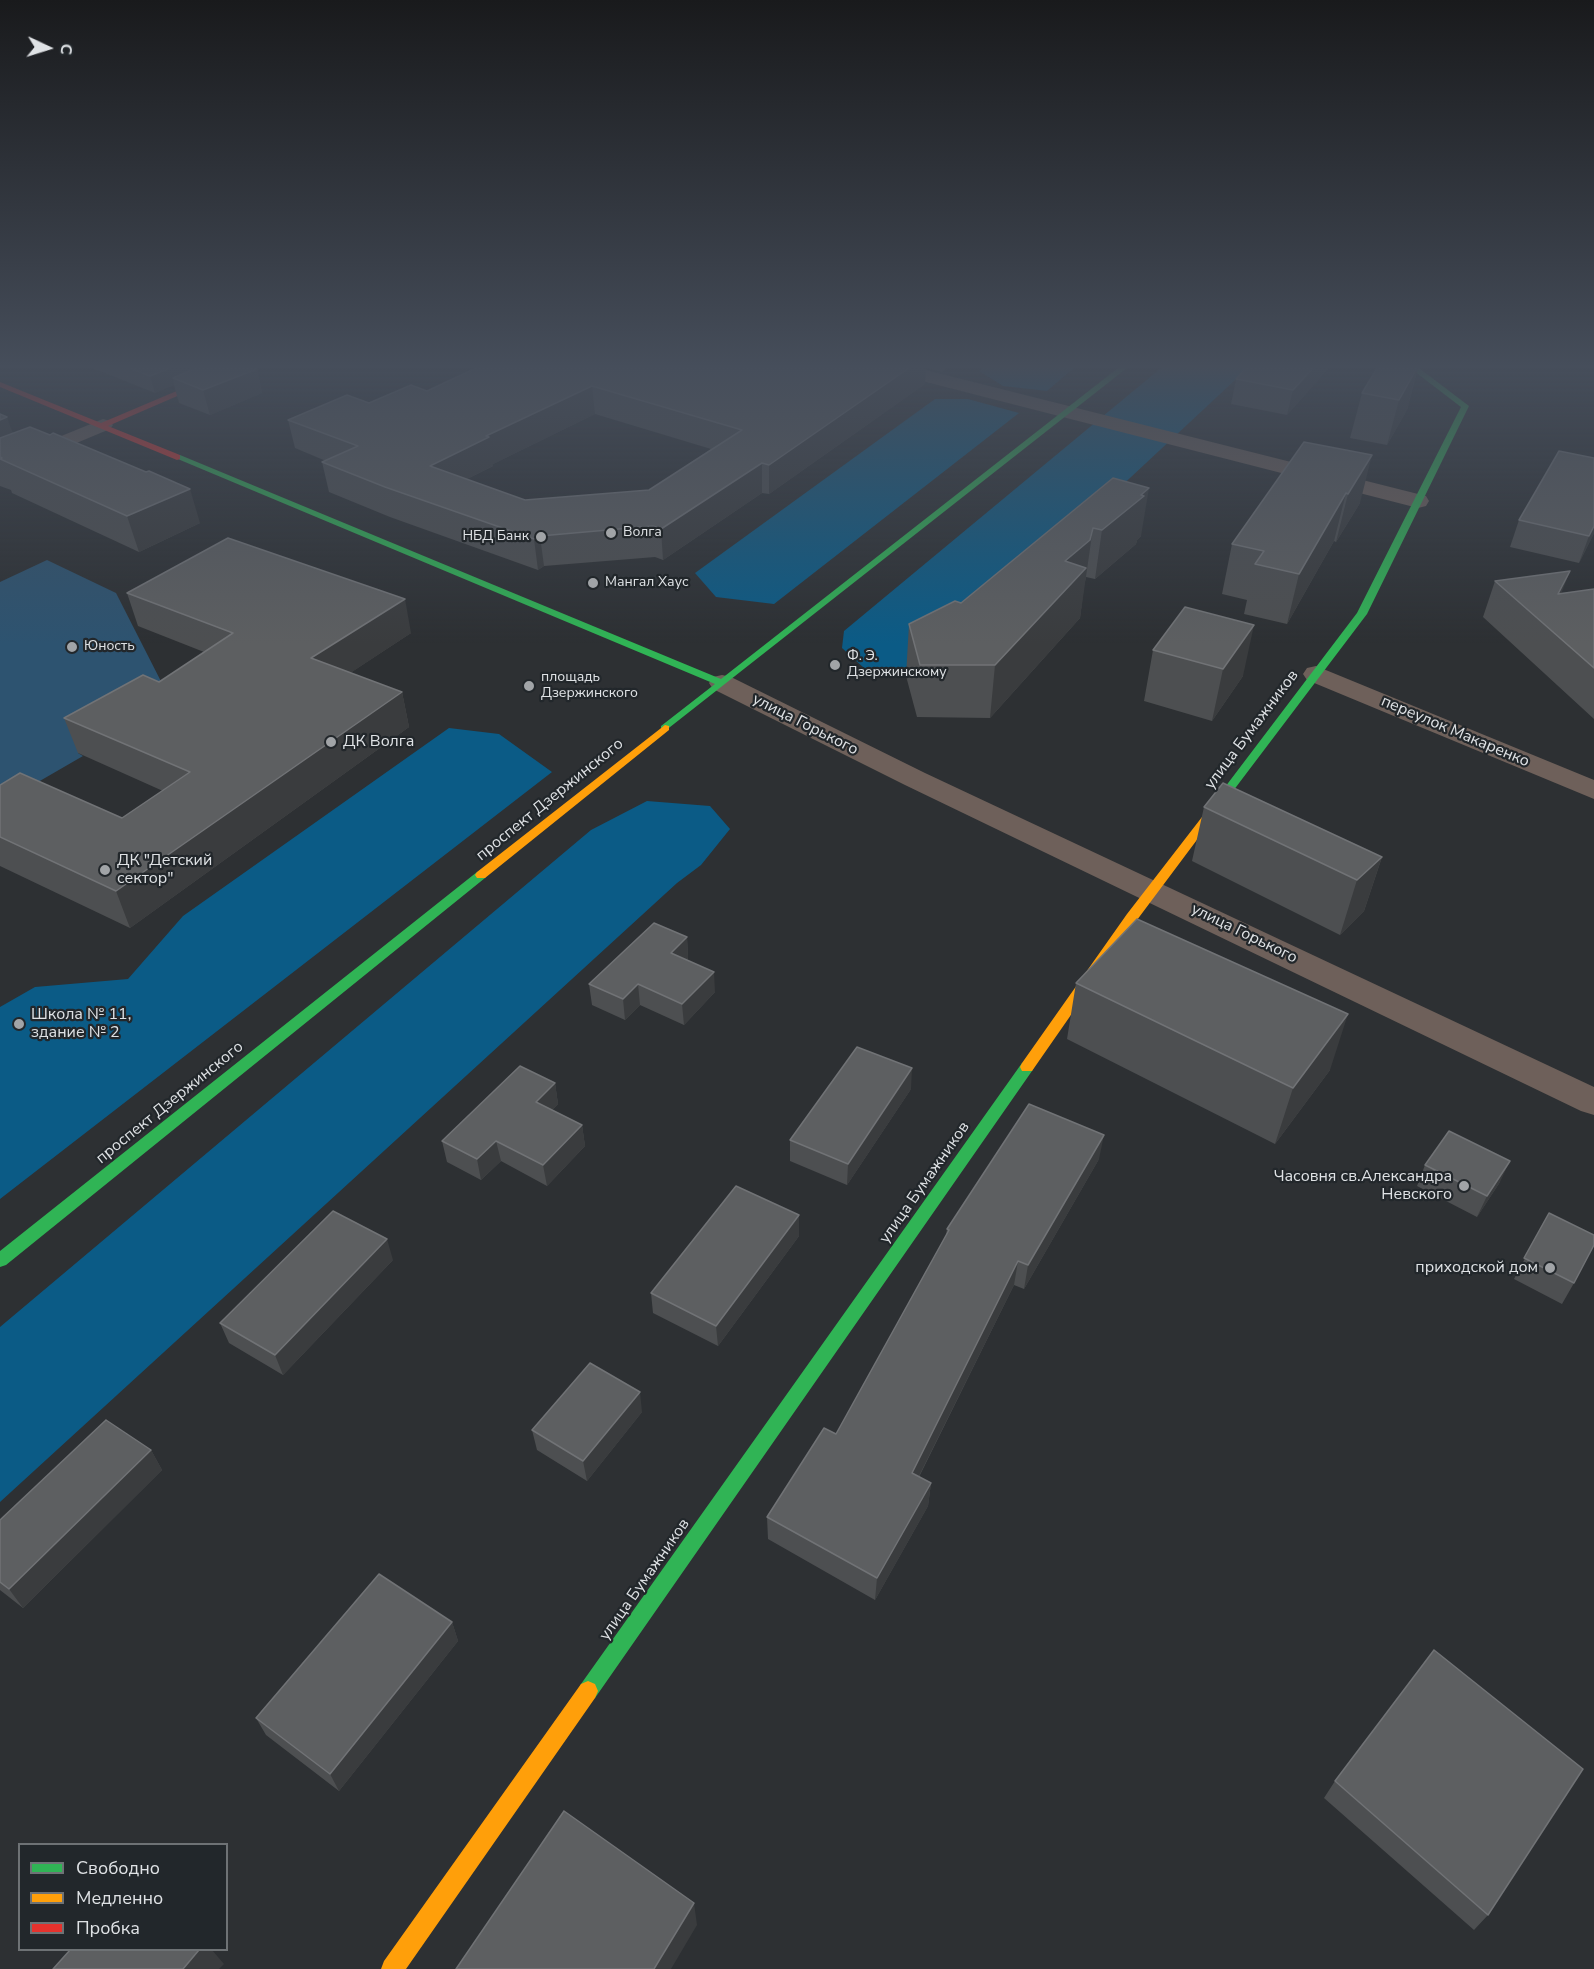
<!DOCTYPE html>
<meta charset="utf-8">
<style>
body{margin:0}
#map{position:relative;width:1594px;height:1969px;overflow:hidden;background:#2d3033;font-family:"Nunito Sans",sans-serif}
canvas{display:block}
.legend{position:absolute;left:18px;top:1843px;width:210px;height:108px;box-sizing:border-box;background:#22272b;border:2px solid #6e7275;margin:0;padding:8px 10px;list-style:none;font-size:18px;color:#dfe2e5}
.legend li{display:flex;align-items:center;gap:12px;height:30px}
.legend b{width:30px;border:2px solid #6e7275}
.north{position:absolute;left:18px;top:18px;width:60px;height:60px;-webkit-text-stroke:4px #22272b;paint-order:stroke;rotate:94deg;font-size:16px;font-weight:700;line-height:24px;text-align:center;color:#dfe2e5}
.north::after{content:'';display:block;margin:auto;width:21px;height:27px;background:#dfe2e5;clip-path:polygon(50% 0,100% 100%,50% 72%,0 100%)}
</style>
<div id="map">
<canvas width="1594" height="1969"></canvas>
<ul class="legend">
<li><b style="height:8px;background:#30b455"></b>Свободно</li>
<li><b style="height:8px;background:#ff9f0a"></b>Медленно</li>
<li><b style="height:8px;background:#e5322d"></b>Пробка</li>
</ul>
<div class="north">С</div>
</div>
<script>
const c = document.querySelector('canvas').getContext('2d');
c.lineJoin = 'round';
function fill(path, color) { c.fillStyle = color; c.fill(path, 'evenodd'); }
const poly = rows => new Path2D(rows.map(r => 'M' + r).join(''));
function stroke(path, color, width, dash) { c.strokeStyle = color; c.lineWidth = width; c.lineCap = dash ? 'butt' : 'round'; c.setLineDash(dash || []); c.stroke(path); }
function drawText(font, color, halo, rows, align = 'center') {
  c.font = font + ' "Nunito Sans",sans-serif'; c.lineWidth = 4.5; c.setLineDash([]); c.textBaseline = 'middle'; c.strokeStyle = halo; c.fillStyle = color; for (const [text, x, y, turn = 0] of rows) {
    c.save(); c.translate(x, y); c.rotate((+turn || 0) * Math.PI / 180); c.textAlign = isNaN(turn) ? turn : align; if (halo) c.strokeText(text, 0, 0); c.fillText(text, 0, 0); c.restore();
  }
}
const green = poly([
 [47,560,116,593,171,701,78,753,83,756,0,804,0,582]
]);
const forest = poly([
 [983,368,1074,368,1047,391,1003,386,979,371],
 [1161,368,1248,368,940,655,898,675,864,668,842,648,844,631],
 [935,399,968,399,1019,413,774,604,716,597,695,573],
 [449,728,499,734,552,772,0,1199,0,1007,35,987,128,979,183,916],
 [647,801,710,806,730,829,701,865,677,883,0,1502,0,1327,591,830]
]);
const street = poly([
 [885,368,918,368,1426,496,1429,501,1426,506,1418,508,887,372,885,368],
 [103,419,110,421,113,425,110,429,0,475,0,461,103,419],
 [1316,666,1594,780,1594,799,1307,680,1303,674,1307,668,1316,666],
 [722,675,731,677,925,773,1594,1087,1594,1115,1581,1111,905,785,713,689,709,683,713,677,722,675]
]);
const fast = poly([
 [1118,368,1127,368,665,731,661,730,661,726,715,684,173,457,180,455,721,679,1118,368],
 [1410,368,1419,368,1469,406,1367,614,1227,799,1219,799,1217,797,1219,795,1357,613,1461,407,1410,368],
 [481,871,485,872,487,875,485,878,6,1265,0,1267,0,1251,477,872,481,871],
 [1027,1062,1032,1063,1034,1067,1032,1071,595,1698,588,1701,581,1698,578,1691,581,1684,1022,1063,1027,1062]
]);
const slow = poly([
 [665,725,669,726,669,730,485,878,477,878,475,875,477,872,665,725],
 [1223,793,1229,797,1137,920,1032,1071,1022,1071,1020,1067,1022,1063,1127,914,1219,795,1223,793],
 [588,1681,595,1684,598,1691,595,1698,406,1969,381,1969,384,1961,581,1684,588,1681]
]);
const jam = poly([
 [231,368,242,368,108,426,180,455,180,459,177,460,0,387,0,382,101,423,231,368]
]);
const wall = poly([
 [92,368,256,368,257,369,262,393,210,415,179,403,174,385,155,393],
 [476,368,925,384,769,494,762,493,663,560,655,557,544,566,538,570,390,517,329,492,322,462,326,461,295,448,288,420,427,391],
 [595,414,711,449,649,490,525,500,467,479,493,466,493,464],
 [928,368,947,368,942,372],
 [1329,368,1287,415,1231,404,1236,379],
 [1377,368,1418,368,1407,410,1387,445,1350,438,1362,393],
 [0,414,13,433,200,523,139,552,12,493,11,490,0,486],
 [1304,442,1360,503,1336,542,1334,541,1287,624,1244,614,1247,600,1222,594,1232,544],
 [1594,458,1594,533,1579,563,1510,547,1519,520],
 [1113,478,1141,536,1137,540,1136,544,1095,579,1086,577,1084,586,1080,618,990,718,917,717,906,676,909,624,961,603],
 [1495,581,1562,593,1594,589,1594,719,1483,617],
 [127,593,411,633,350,673,402,692,409,727,130,928,0,866,0,785,122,818,163,791,78,753,64,718,159,682,204,652,138,626],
 [1185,607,1243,676,1212,721,1144,701,1153,650],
 [1204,807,1382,857,1364,911,1340,935,1192,861],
 [687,937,688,958,687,960,715,992,684,1025,640,1005,625,1020,592,1005,589,984],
 [1076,983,1330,1070,1275,1144,1067,1039],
 [555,1083,558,1104,552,1110,582,1125,585,1146,547,1186,501,1161,481,1180,447,1162,442,1141],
 [911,1089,847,1185,790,1161,790,1140],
 [1099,1159,1024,1289,1014,1285,919,1477,931,1483,928,1506,875,1600,768,1539,767,1517,836,1434,946,1235,947,1229],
 [1425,1165,1500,1182,1477,1217,1417,1186],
 [1549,1213,1574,1283,1562,1304,1514,1279],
 [799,1215,799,1236,718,1346,653,1313,651,1293],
 [393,1260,283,1375,229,1343,220,1323],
 [642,1412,587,1481,537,1450,532,1430],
 [151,1450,162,1470,23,1608,0,1590,0,1520],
 [452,1622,458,1641,339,1791,266,1735,256,1718],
 [1335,1781,1488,1915,1474,1930,1324,1798]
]);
const shadedWall = poly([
 [170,368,201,368,173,378,174,385,155,393,150,376],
 [909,368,926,368,925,384,769,494,769,465],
 [1313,368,1329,368,1287,415,1293,390],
 [1417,368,1407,410,1387,445,1399,400],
 [257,369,262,393,210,415,203,390],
 [592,386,595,414,493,464,493,466,435,495,430,466,486,436],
 [7,417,19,451,0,457,0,420],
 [1372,455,1360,503,1336,542,1348,494],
 [762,463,762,493,663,560,661,529],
 [1149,488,1141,536,1137,540,1136,544,1095,579,1102,530],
 [190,489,200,523,139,552,127,516],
 [1346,493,1334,541,1287,624,1299,574],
 [1594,526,1594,533,1579,563,1589,536],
 [1093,528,1080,618,990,718,995,665,1065,561],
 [540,536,544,566,538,570,534,539],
 [1570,571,1556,607,1558,594],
 [405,599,411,633,320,693,311,658],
 [1254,625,1243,676,1212,721,1223,669],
 [402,692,409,727,130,928,116,891],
 [1382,857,1364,911,1340,935,1357,880],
 [687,937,688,958,673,974,671,953],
 [714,972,715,992,684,1025,682,1004],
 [638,984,640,1005,625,1020,623,999],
 [1348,1014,1330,1070,1275,1144,1293,1088],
 [912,1068,911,1089,847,1185,848,1164],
 [555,1083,558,1104,539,1123,536,1102],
 [582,1125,585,1146,547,1186,543,1165],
 [1104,1135,1099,1159,1024,1289,1028,1265],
 [496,1141,501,1161,481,1180,477,1159],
 [1510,1161,1500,1182,1477,1217,1487,1196],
 [799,1215,799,1236,718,1346,716,1326],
 [387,1239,393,1260,283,1375,275,1355],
 [1018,1261,1014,1285,909,1496,912,1473],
 [640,1392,642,1412,587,1481,583,1461],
 [151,1450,162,1470,23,1608,9,1589],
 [931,1483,928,1506,875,1600,877,1578],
 [452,1622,458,1641,339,1791,330,1774],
 [694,1903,697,1925,671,1969,654,1969],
 [199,1950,212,1950,224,1964,219,1969,183,1969]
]);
const building = poly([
 [129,368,170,368,150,376,129,368],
 [196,368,256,368,257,369,203,390,173,378,196,368],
 [476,368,909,368,769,465,762,463,661,529,653,526,540,536,534,539,385,487,322,462,358,446,288,420,347,395,369,403,411,385,427,391,476,368],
 [592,386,742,430,649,490,525,500,430,466,489,437,486,436,592,386],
 [1246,368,1313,368,1293,390,1236,379,1246,368],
 [1377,368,1417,368,1399,400,1362,393,1377,368],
 [0,414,7,417,0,420,0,414],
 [30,427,50,435,53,433,146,472,149,471,190,489,127,516,0,459,2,458,0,457,0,438,30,427],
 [1304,442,1372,455,1348,494,1346,493,1299,574,1255,564,1264,551,1232,544,1304,442],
 [1559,451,1594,458,1594,526,1589,536,1519,520,1559,451],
 [1113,478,1149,488,1141,495,1144,496,1102,530,1093,528,1090,540,1065,561,1086,568,995,665,920,665,909,624,955,601,961,603,1113,478],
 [228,538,405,599,311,658,402,692,116,891,0,837,0,785,20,773,122,818,190,772,64,718,143,675,159,682,233,633,127,593,228,538],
 [1570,571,1558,594,1594,589,1594,668,1495,581,1570,571],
 [1185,607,1254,625,1223,669,1153,650,1185,607],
 [1223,783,1382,857,1357,880,1204,807,1223,783],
 [1137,919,1348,1014,1293,1088,1076,983,1137,919],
 [654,923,687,937,671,953,714,972,682,1004,638,984,623,999,589,984,654,923],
 [857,1047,912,1068,848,1164,790,1140,857,1047],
 [520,1066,555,1083,536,1102,582,1125,543,1165,496,1141,477,1159,442,1141,520,1066],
 [1029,1104,1104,1135,1028,1265,1018,1261,912,1473,931,1483,877,1578,767,1517,824,1428,836,1434,949,1230,947,1229,1029,1104],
 [1449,1131,1510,1161,1487,1196,1425,1165,1449,1131],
 [736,1186,799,1215,716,1326,651,1293,736,1186],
 [333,1211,387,1239,275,1355,220,1323,333,1211],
 [1549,1213,1594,1235,1594,1245,1574,1283,1524,1258,1549,1213],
 [590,1363,640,1392,583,1461,532,1430,590,1363],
 [106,1420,151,1450,9,1589,0,1582,0,1520,106,1420],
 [379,1574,452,1622,330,1774,256,1718,379,1574],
 [1434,1650,1583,1769,1488,1915,1335,1781,1434,1650],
 [564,1811,694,1903,654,1969,456,1969,564,1811],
 [70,1950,199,1950,183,1969,53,1969,70,1950]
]);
const markers = [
 [611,533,6,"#a1a4a7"],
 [541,537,6,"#a1a4a7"],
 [593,583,6,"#a1a4a7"],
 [72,647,6,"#a1a4a7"],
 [835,665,6,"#a1a4a7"],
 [529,686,6,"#a1a4a7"],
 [331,742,6,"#a1a4a7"],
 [105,870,6,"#a1a4a7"],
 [19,1024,6,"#a1a4a7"],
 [1464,1186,6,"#a1a4a7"],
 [1550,1268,6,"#a1a4a7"]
];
const farPoinames = [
 ["Волга",623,533],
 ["НБД Банк",529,537,"right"],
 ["Мангал Хаус",605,583],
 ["Юность",84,647],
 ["Ф. Э.",847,657],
 ["Дзержинскому",847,673],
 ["площадь",541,678],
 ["Дзержинского",541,694]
];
const streetNames = [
 ["улица Горького",805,725,27],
 ["улица Бумажников",1252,730,-53],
 ["переулок Макаренко",1455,732,23],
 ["проспект Дзержинского",550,800,-39],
 ["улица Горького",1244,934,26],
 ["проспект Дзержинского",170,1103,-39],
 ["улица Бумажников",925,1183,-55],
 ["улица Бумажников",645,1580,-55]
];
const poiNames = [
 ["ДК Волга",343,742],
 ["ДК \"Детский",117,861],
 ["сектор\"",117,879],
 ["Школа № 11,",31,1015],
 ["здание № 2",31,1033],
 ["Часовня св.Александра",1452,1177,"right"],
 ["Невского",1452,1195,"right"],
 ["приходской дом",1538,1268,"right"]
];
fill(green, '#2d5370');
fill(forest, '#0b5b86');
fill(street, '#6e605a');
fill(fast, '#30b455');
fill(slow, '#ff9f0a');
fill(jam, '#e5322d');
fill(wall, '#4d4f51');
fill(shadedWall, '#3a3c3e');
fill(building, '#5d5f61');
stroke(building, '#717376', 1.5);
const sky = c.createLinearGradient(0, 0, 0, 644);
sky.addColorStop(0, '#191a1c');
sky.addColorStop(0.57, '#464e5b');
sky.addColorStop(1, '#464e5b00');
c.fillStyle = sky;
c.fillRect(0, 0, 1594, 644);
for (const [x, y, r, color] of markers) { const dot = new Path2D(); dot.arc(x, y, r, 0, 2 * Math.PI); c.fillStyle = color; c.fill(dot); stroke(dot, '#22272b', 2); }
drawText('14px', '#dfe2e5', '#22272b', farPoinames, 'left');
drawText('16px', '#dfe2e5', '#22272b', streetNames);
drawText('16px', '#dfe2e5', '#22272b', poiNames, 'left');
</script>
